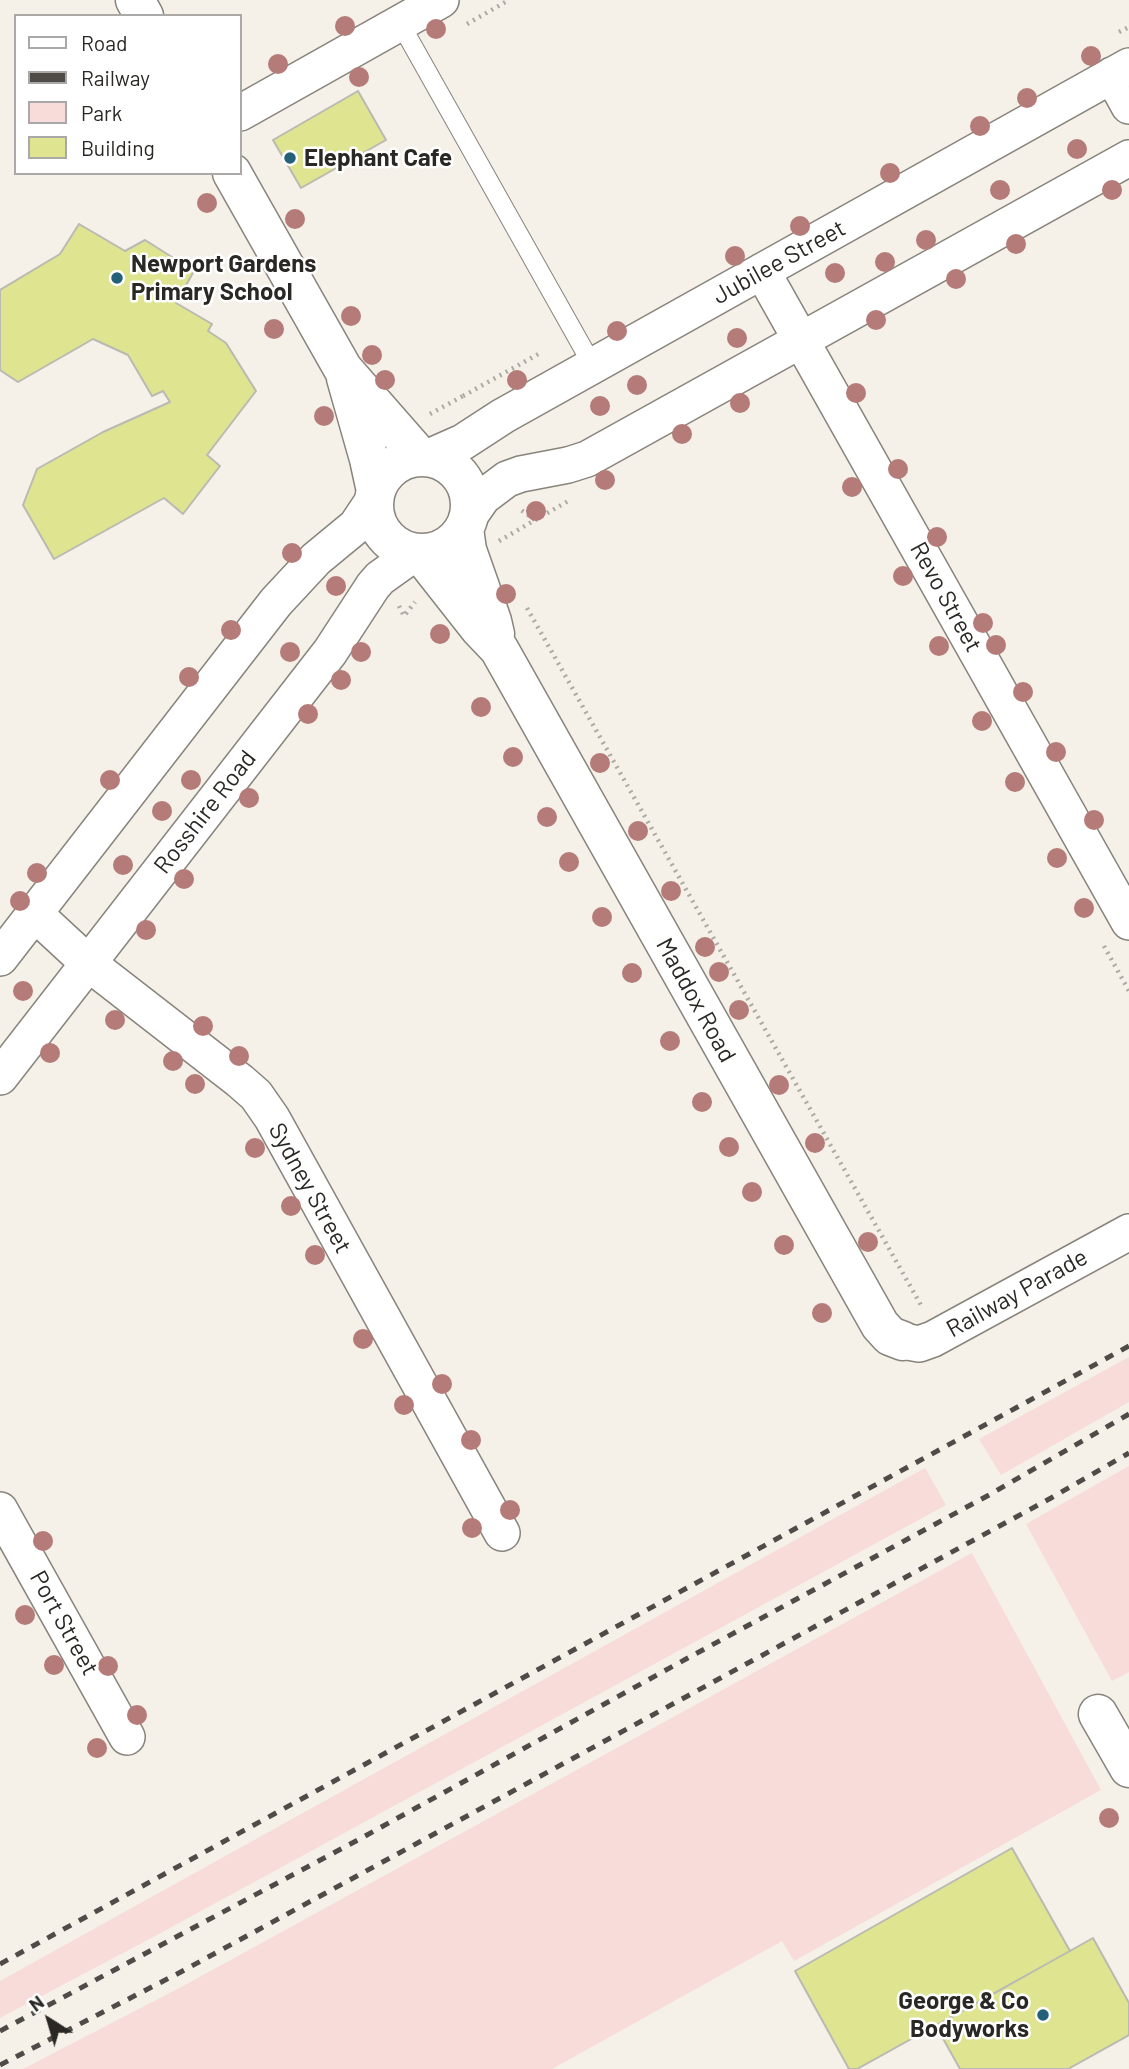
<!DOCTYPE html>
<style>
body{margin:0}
#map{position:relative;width:1129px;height:2069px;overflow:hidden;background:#f5f0e8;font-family:Barlow,sans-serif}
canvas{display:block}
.legend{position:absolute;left:14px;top:14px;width:228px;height:161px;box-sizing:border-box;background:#fff;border:2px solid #aaa9a8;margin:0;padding:9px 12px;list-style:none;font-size:21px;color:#2a2825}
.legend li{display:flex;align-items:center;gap:14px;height:35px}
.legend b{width:35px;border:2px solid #aaa9a8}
.north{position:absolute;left:14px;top:1985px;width:70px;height:70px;-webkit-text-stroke:5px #fff;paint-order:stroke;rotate:323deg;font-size:19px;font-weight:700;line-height:28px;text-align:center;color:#2a2825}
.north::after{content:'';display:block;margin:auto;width:24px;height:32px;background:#2a2825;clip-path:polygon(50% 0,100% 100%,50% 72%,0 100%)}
</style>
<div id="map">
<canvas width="1129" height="2069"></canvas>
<ul class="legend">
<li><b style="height:9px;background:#fff"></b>Road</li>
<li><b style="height:9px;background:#4f4c48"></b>Railway</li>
<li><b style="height:19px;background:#f7dcda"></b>Park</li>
<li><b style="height:19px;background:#dfe491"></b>Building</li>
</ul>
<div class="north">N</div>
</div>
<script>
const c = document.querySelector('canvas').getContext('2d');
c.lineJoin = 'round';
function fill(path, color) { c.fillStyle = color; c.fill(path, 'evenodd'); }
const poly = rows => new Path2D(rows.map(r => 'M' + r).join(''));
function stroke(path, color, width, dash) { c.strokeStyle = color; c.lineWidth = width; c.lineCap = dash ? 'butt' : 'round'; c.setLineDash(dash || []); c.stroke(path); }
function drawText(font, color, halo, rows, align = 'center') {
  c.font = font + ' Barlow,sans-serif'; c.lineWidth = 5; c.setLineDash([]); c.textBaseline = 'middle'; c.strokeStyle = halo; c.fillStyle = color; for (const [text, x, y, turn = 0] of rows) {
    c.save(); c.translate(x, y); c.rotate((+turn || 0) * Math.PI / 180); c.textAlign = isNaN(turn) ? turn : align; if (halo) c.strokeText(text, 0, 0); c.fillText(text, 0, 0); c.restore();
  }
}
const green = poly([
 [1129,1357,1129,1402,1001,1475,979,1439],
 [1129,1466,1129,1672,1112,1681,1026,1524],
 [925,1468,946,1505,157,1935,0,2018,0,1981],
 [972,1553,1101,1790,794,1961,782,1941,552,2069,23,2069,185,1985]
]);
const building = poly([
 [358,91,386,140,301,188,273,140,358,91],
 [79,224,125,251,145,240,194,271,176,303,212,324,208,331,226,343,256,391,207,455,220,466,183,514,164,498,54,559,23,505,37,469,103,432,170,402,163,391,152,396,128,355,93,339,18,382,0,370,0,290,60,254,79,224],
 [1012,1848,1070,1951,857,2069,849,2069,795,1971,1012,1848],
 [1093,1938,1129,2003,1129,2035,1068,2069,960,2069,936,2026,1093,1938]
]);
const path = poly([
 [467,24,509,0],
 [1119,32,1129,27],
 [463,396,542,352],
 [430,414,463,396,463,398],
 [535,520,570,500],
 [499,541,535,520,521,510],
 [399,606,404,616,415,602],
 [527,608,922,1307],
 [1104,946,1129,991]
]);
const service = poly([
 [400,23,593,366]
]);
const minor = poly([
 [1112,75,1129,106],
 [240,113,441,0],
 [762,271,1129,922],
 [429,457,463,442,503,416,1129,66],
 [469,517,483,497,507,479,521,474,568,465,587,459,1129,158],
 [34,913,88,963,240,1081,256,1095,272,1118,502,1533],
 [0,958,276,602,316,559,356,526,374,499],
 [0,1077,330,652,373,586,380,578,415,553],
 [903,1341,919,1344,933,1339,1129,1232],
 [0,1510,127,1737]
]);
const tertiary = poly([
 [135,0,144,16],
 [232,173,343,369,420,457],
 [346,378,369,459,376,491],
 '374 505a48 48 0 1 1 96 0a48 48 0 1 1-96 0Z',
 [464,529,467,550,492,621,495,634],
 [421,554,480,629,499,649,880,1325,890,1336,903,1341],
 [1098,1714,1129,1768]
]);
const rail = poly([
 [0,1964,1129,1346],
 [0,2031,356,1841,686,1659,989,1495,1129,1414],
 [0,2065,177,1974,1051,1498,1129,1453]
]);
const trees = [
 [345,26],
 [436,29],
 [1091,56],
 [278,64],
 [359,77],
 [1027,98],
 [980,126],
 [1077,149],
 [890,173],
 [1000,190],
 [1112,190],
 [207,203],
 [295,219],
 [800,226],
 [926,240],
 [1016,244],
 [735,256],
 [885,262],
 [835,273],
 [956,279],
 [351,316],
 [876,320],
 [274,329],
 [617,331],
 [737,338],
 [372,355],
 [385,380],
 [517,380],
 [637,385],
 [856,393],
 [740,403],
 [600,406],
 [324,416],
 [682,434],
 [898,469],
 [605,480],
 [852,487],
 [536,511],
 [937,537],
 [292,553],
 [903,576],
 [336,586],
 [506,594],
 [983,623],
 [231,630],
 [440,634],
 [996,645],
 [939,646],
 [290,652],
 [361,652],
 [189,677],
 [341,680],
 [1023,692],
 [481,707],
 [308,714],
 [982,721],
 [1056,752],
 [513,757],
 [600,763],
 [110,780],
 [191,780],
 [1015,782],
 [249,798],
 [162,811],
 [547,817],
 [1094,820],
 [638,831],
 [1057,858],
 [569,862],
 [123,865],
 [37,873],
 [184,879],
 [671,891],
 [20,901],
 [1084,908],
 [602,917],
 [146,930],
 [705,947],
 [719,972],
 [632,973],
 [23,991],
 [739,1010],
 [115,1020],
 [203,1026],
 [670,1041],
 [50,1053],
 [239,1056],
 [173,1061],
 [195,1084],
 [779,1085],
 [702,1102],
 [815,1143],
 [729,1147],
 [255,1148],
 [752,1192],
 [291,1206],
 [868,1242],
 [784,1245],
 [315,1255],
 [822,1313],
 [363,1339],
 [442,1384],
 [404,1405],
 [471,1440],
 [510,1510],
 [472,1528],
 [43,1541],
 [25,1615],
 [54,1665],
 [108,1666],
 [137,1715],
 [97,1748],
 [1109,1818]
];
const markers = [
 [290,158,7,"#246078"],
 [117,278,7,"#246078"],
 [1043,2015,7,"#246078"]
];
const poiNames = [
 ["Elephant Cafe",304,158],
 ["Newport Gardens",131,264],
 ["Primary School",131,292],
 ["George & Co",1029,2001,"right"],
 ["Bodyworks",1029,2029,"right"]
];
const streetNames = [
 ["Jubilee Street",779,262,-29],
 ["Revo Street",946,597,61],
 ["Rosshire Road",205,812,-52],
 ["Maddox Road",696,1000,61],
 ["Sydney Street",310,1188,61],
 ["Railway Parade",1017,1293,-29],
 ["Port Street",64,1623,61]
];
fill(green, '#f7dcda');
fill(building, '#dfe491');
stroke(building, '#b9bab1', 2);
stroke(service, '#88847c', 20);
stroke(minor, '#88847c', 38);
stroke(tertiary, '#88847c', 41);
stroke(path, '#adaaa3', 4.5, [2, 5]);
stroke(service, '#fff', 18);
stroke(minor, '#fff', 35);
stroke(tertiary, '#fff', 38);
stroke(rail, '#4f4c48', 5, [9, 9]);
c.fillStyle = '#b47b78';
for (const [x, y] of trees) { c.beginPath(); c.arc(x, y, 10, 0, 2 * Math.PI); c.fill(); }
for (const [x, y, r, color] of markers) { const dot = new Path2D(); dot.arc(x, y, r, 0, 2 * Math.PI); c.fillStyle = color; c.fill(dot); stroke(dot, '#fff', 2.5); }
drawText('bold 24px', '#2a2825', '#fff', poiNames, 'left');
drawText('24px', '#2a2825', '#fff', streetNames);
</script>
